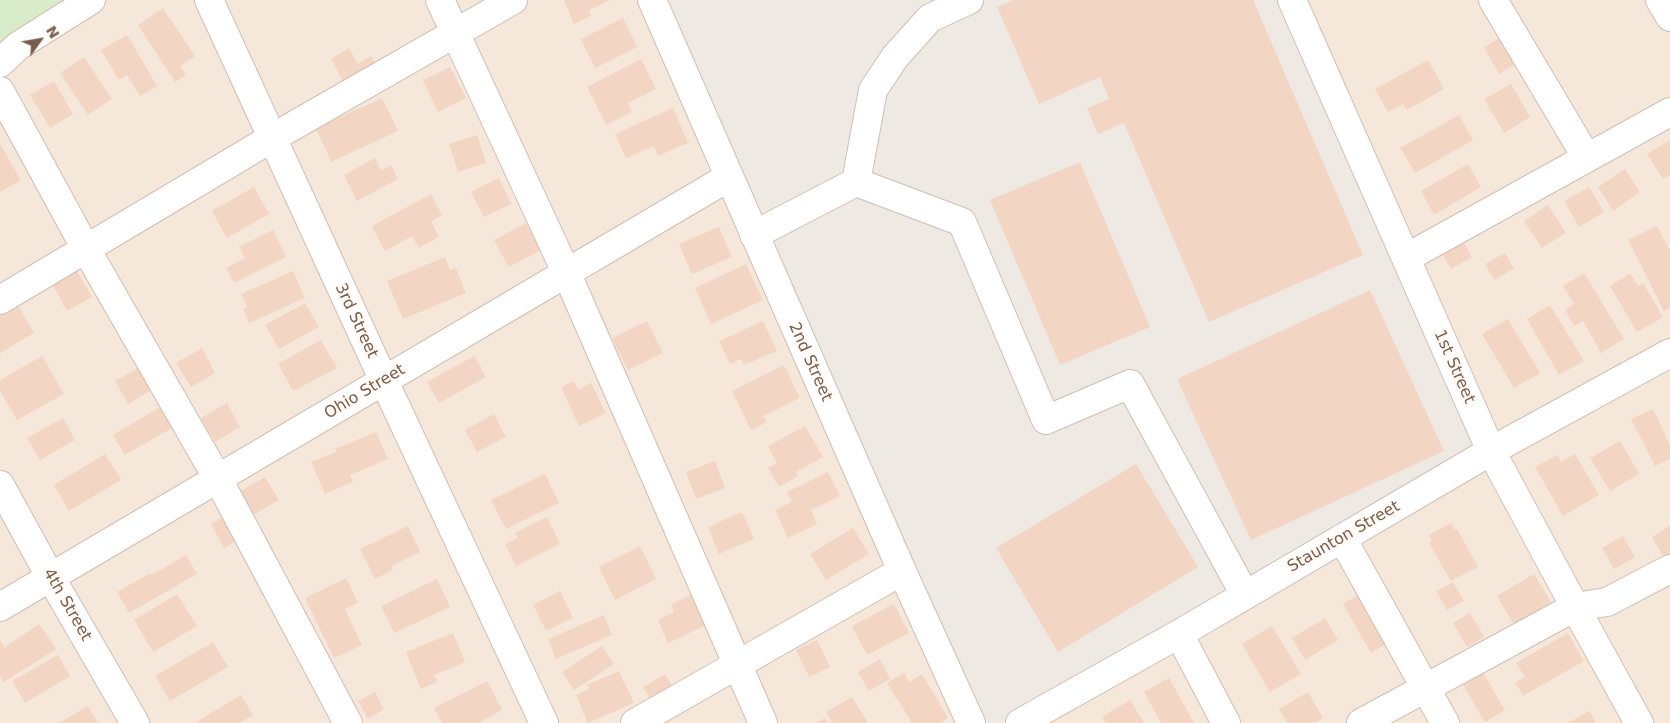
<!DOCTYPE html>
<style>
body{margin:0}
#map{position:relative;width:1670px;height:723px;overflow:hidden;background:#fdf6ec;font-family:"DejaVu Sans",sans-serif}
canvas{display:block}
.north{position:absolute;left:15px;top:15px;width:50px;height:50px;-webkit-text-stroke:4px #fffaf3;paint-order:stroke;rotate:58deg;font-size:14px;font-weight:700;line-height:20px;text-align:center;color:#7a5c4d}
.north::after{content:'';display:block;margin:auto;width:18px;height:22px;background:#7a5c4d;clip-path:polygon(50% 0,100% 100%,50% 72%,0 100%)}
</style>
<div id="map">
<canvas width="1670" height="723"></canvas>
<div class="north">N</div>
</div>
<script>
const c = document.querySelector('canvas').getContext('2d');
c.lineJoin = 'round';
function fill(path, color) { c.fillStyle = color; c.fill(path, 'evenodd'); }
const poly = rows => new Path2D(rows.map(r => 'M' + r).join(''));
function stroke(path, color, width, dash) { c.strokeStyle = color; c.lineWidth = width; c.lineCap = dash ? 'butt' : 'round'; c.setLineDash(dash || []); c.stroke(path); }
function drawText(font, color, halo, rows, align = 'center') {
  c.font = font + ' "DejaVu Sans",sans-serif'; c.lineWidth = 4; c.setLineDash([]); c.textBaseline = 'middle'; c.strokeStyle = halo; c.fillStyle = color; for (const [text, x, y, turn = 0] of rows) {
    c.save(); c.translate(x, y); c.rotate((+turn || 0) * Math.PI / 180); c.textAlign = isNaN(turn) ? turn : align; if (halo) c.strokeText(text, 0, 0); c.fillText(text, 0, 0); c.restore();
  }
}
const residential = poly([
 [91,0,652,0,971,723,0,723,0,63],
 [1292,0,1670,0,1670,723,1037,723]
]);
const industrial = poly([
 [652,0,1292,0,1491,451,1020,723,971,723]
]);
const green = poly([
 [0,0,91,0,0,63]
]);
const building = poly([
 [564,0,611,0,589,10,591,16,574,24],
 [1013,0,1253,0,1363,255,1209,322,1124,123,1098,134,1087,108,1109,99,1100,77,1039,104,997,7],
 [163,8,195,56,180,66,186,75,175,82,138,25],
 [623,18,637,47,595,68,581,39],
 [1509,33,1524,59,1499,74,1484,47],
 [127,35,157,86,140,96,127,75,119,80,101,50],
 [349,48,358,64,371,56,376,65,345,84,331,59],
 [84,57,112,99,88,115,60,73],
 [641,59,656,89,628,103,632,112,606,125,587,87],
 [1428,60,1444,89,1407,110,1403,104,1388,112,1375,89],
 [450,67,466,98,438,112,423,80],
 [54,81,73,114,50,128,30,95],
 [1511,84,1530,117,1504,133,1484,99],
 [382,98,398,131,331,162,316,128],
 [673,108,688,143,658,156,654,146,626,158,615,134],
 [1459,115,1473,140,1415,173,1400,148],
 [477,135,486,163,458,172,449,144],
 [1670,140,1670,175,1663,179,1647,154],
 [0,144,21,180,0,192],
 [375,158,381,171,391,165,398,179,357,201,344,175],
 [1080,162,1150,327,1060,365,990,200],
 [1468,164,1481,187,1434,215,1421,191],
 [1625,169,1640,192,1613,211,1598,187],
 [499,178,511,204,484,217,471,192],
 [254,187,269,214,227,238,212,211],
 [1589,187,1604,212,1579,227,1564,201],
 [431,194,442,215,431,222,439,237,419,248,412,236,385,251,372,226],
 [1548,205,1566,233,1542,248,1524,221],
 [526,223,541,250,509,267,494,240],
 [1657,226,1670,251,1670,308,1664,311,1628,240],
 [719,227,732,257,692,274,679,244],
 [273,230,286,257,234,283,226,268,245,258,239,247],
 [1463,240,1472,257,1451,269,1441,252],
 [1505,253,1514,269,1494,280,1485,264],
 [445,257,450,270,456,268,466,293,403,319,387,281],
 [746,264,763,300,711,324,695,288],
 [74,266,92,297,67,311,50,280],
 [293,271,305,298,249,323,243,309,247,307,241,294],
 [1584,273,1624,339,1601,353,1583,321,1574,326,1565,310,1574,304,1563,286],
 [1630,273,1638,286,1643,283,1663,317,1637,332,1610,286],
 [1370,290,1444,451,1251,540,1177,379],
 [305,303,319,327,279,349,265,325],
 [17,304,34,333,0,353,0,314],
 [1550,305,1584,361,1559,375,1527,319],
 [1508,319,1540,373,1514,388,1482,334],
 [647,321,663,353,628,370,612,338],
 [763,321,777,351,744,365,741,359,730,364,719,341],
 [321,340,337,368,293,391,278,364],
 [202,348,215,373,191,387,176,363],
 [42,356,64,394,17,420,0,391,0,380],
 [474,356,486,377,439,403,427,382],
 [784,365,800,398,763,416,767,422,751,430,732,391],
 [140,367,153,389,128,404,115,381],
 [574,381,578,390,591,383,606,413,579,426,561,387],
 [167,403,179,424,125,455,113,435],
 [227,403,240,427,215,442,201,418],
 [1653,409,1670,445,1670,459,1655,466,1631,419],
 [494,414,506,437,477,452,465,430],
 [63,418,75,440,40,460,27,438],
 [805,426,823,457,796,472,798,476,779,487,768,468,777,463,768,446],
 [376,432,388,459,350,475,353,482,325,494,311,462,336,452,335,449],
 [1620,441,1639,474,1610,491,1590,458],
 [105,454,121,480,69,511,54,485],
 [1575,454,1599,495,1563,516,1535,467,1557,455,1561,462],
 [715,461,725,488,696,499,686,472],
 [1136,464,1198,567,1058,652,996,548],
 [828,472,840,496,811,510,817,524,788,538,775,510,792,502,787,492],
 [545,474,559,503,506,529,491,500],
 [265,477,279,500,253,515,239,492],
 [742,512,754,539,719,554,708,527],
 [227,514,241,538,224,548,211,524],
 [547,517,560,544,516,566,505,544,518,538,515,533],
 [1451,523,1455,530,1457,529,1478,567,1451,581,1429,543,1432,541,1429,535],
 [408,526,420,552,391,566,393,570,375,579,360,549],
 [1670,526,1670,555,1664,558,1652,537],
 [853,528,869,554,826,580,810,554],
 [1623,536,1635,557,1614,569,1602,548],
 [640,546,656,579,615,600,599,567],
 [186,555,197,574,129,613,117,592,150,573,152,575],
 [1534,574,1551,602,1514,625,1497,596],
 [346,578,358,603,345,609,362,645,334,658,305,598],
 [437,579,450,607,394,633,381,606],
 [1453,582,1464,601,1447,610,1436,591],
 [560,591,573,618,546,631,533,605],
 [1363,592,1391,641,1371,653,1343,604],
 [177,594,197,626,153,652,134,620],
 [693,594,707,625,668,643,658,620,674,612,671,604],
 [894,604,909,633,867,655,852,626],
 [1470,613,1484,637,1467,647,1453,623],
 [604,615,612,635,556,659,548,639],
 [1325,618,1338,640,1305,660,1292,638],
 [39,624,56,649,4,682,0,676,0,640,5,647],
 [1272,626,1301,674,1270,692,1242,644],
 [453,633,465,662,434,675,437,682,421,689,406,652],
 [1568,633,1584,661,1523,696,1515,682,1525,677,1516,663],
 [817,640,830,667,809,677,796,650],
 [213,642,228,667,170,701,155,676],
 [602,646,614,664,574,690,562,672],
 [58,655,70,676,25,703,12,681],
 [880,659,890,679,869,691,858,672],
 [619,671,634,703,588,723,576,695,589,689,587,685],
 [1482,671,1505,710,1485,722,1462,683],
 [904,673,909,682,922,674,948,718,941,723,912,723,887,683],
 [665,674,675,691,653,704,643,687],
 [1169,678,1194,723,1161,723,1144,692],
 [487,681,502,710,478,723,442,723,434,708],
 [375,692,384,709,368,719,358,701],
 [1308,692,1323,718,1315,723,1288,723,1279,709],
 [241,695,253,715,240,723,195,723],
 [852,697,868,723,833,723,826,712],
 [1130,700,1144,723,1106,723,1102,717],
 [88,706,98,723,59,723],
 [1589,711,1596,723,1568,723],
 [825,718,828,723,816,723]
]);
const minor = poly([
 [209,0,384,381,544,723],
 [440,0,567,274,763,723],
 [652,0,902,571,971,723],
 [1292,0,1491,451,1575,607,1639,723],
 [1493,0,1587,158],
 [1660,0,1670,17],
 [0,63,18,46,91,0],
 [0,91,86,249,218,479,348,723],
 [856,182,962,222,1046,420,1130,384,1245,595],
 [754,235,856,182,873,90,895,57,930,18,969,0],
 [1406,258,1670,112],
 [0,300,272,138,513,0],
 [0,485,51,578,135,723],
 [1342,538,1445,723],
 [0,607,729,177],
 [1179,634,1226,723],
 [635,723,902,571],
 [1020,723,1179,634,1491,451,1670,353],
 [1361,723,1575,607,1607,602,1670,569]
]);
const streetNames = [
 ["3rd Street",356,321,65],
 ["2nd Street",810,362,66],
 ["1st Street",1454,367,66],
 ["Ohio Street",365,392,-31],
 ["Staunton Street",1344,537,-30],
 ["4th Street",67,605,60]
];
fill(residential, '#f5e8da');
fill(industrial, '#efe9e4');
fill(green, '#d8ecc9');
fill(building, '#f3d5c3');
stroke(minor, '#d1beb0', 30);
stroke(minor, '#fff', 28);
drawText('16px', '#7a5c4d', '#fffaf3', streetNames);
</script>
